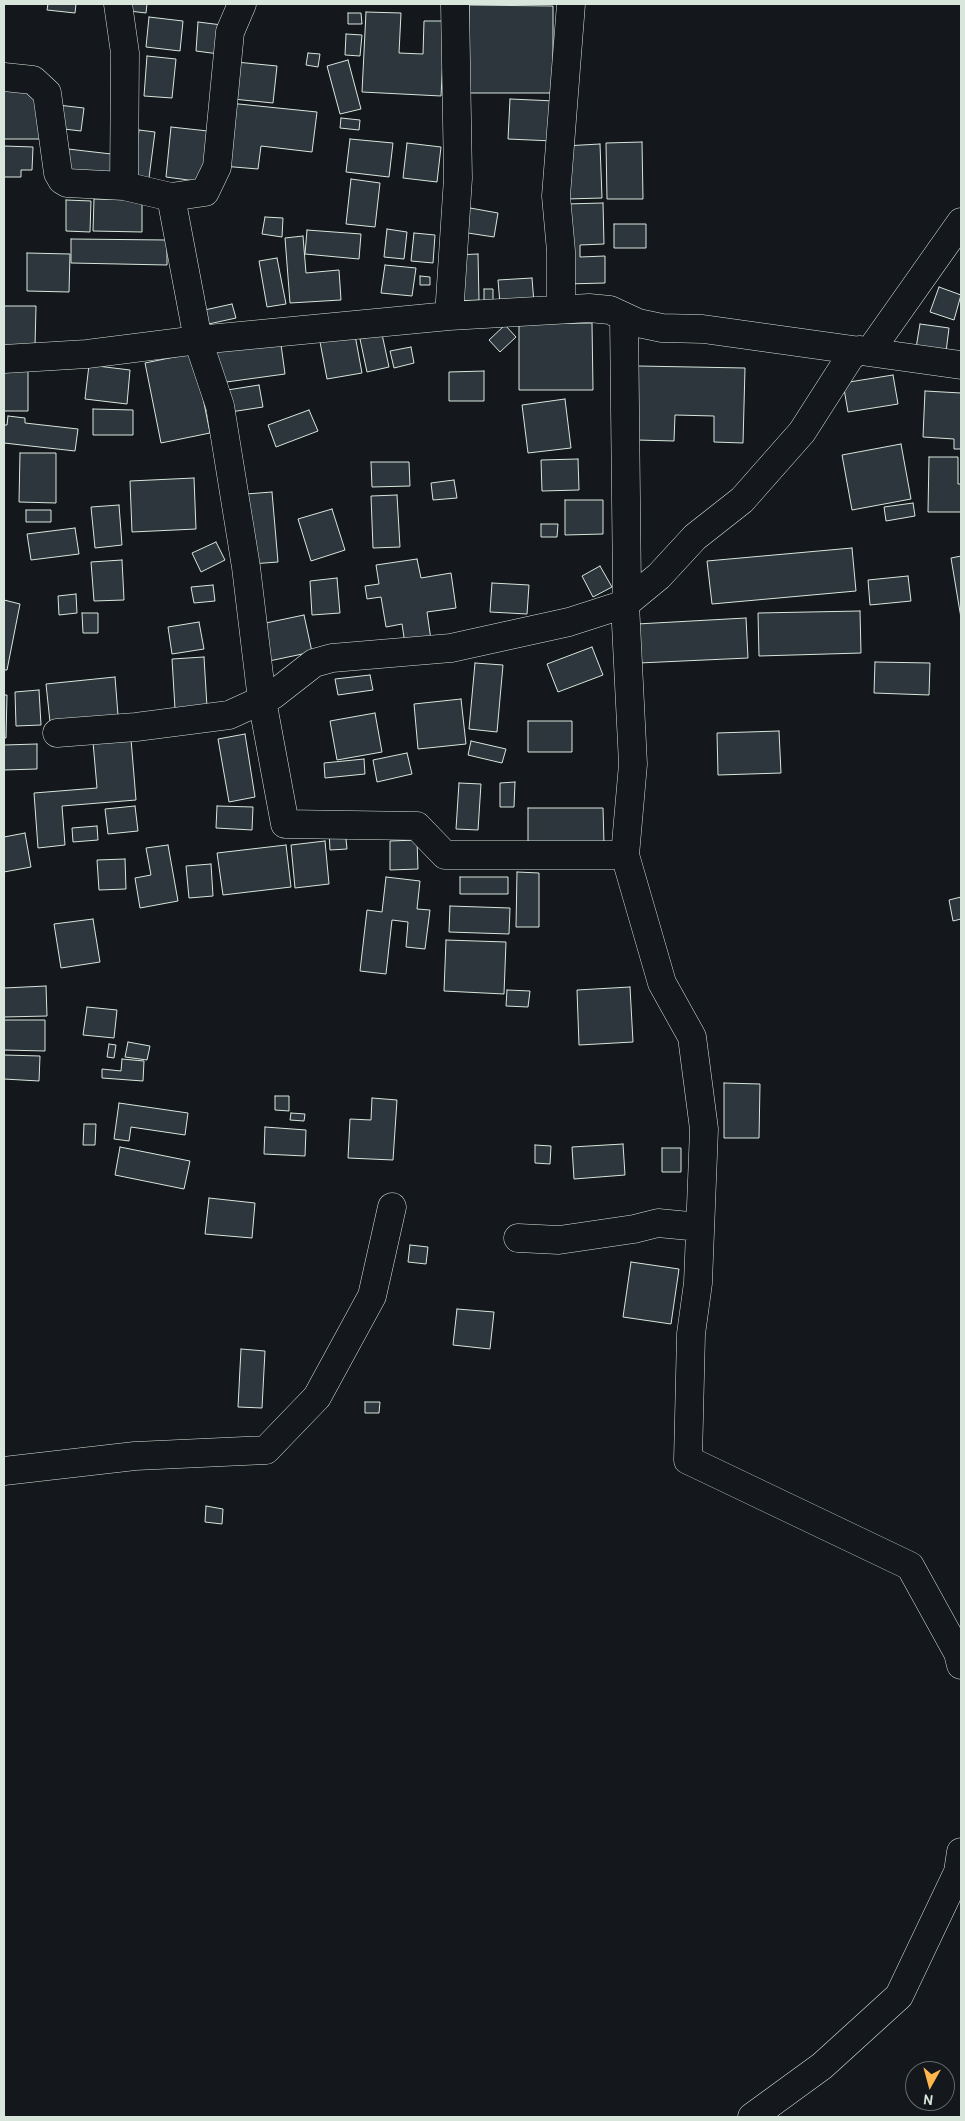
<!DOCTYPE html>
<style>
body{margin:0}
#map{position:relative;width:965px;height:2121px;overflow:hidden;background:#14181c;font-family:Cabin,sans-serif}
canvas{display:block}
.frame{position:absolute;inset:0;border:5px solid #d8e6dc;pointer-events:none}
.north{position:absolute;left:905px;top:2061px;width:50px;height:50px;box-sizing:border-box;background:#14181c;border:1px solid #626a69;border-radius:50%;rotate:187deg;font-size:14px;font-weight:700;line-height:20px;text-align:center;color:#d8e6dc}
.north::after{content:'';display:block;margin:auto;width:18px;height:22px;background:#ffb74d;clip-path:polygon(50% 0,100% 100%,50% 72%,0 100%)}
</style>
<div id="map">
<canvas width="965" height="2121"></canvas>
<div class="frame"></div>
<div class="north">N</div>
</div>
<script>
const c = document.querySelector('canvas').getContext('2d');
c.lineJoin = 'round';
function fill(path, color) { c.fillStyle = color; c.fill(path, 'evenodd'); }
const poly = rows => new Path2D(rows.map(r => 'M' + r).join(''));
function stroke(path, color, width, dash) { c.strokeStyle = color; c.lineWidth = width; c.lineCap = dash ? 'butt' : 'round'; c.setLineDash(dash || []); c.stroke(path); }
const building = poly([
 [48,4,76,4,75,13,47,10,48,4],
 [122,4,147,4,146,13,121,10,122,4],
 [469,5,553,6,553,93,469,93,469,5],
 [366,12,401,13,399,53,423,54,424,21,445,21,441,96,362,92,366,12],
 [348,13,361,13,362,24,348,24,348,13],
 [149,17,183,21,180,51,146,47,149,17],
 [198,22,222,25,219,54,196,51,198,22],
 [346,34,362,35,360,56,345,55,346,34],
 [308,53,320,54,318,67,306,65,308,53],
 [147,56,176,59,172,98,144,96,147,56],
 [348,60,361,109,340,114,327,66,348,60],
 [236,62,277,66,273,103,233,99,236,62],
 [4,88,41,88,40,139,4,139,4,88],
 [510,99,555,101,553,141,508,139,510,99],
 [229,103,317,112,312,152,261,146,258,169,222,166,229,103],
 [58,105,84,108,81,131,55,128,58,105],
 [341,118,360,120,359,130,340,128,341,118],
 [171,127,208,131,203,182,166,177,171,127],
 [139,130,155,132,149,178,134,177,139,130],
 [350,139,393,143,389,177,346,172,350,139],
 [642,142,643,199,607,199,606,143,642,142],
 [407,143,441,147,437,182,403,178,407,143],
 [600,144,602,198,566,199,564,146,600,144],
 [4,146,33,147,32,170,21,170,21,177,4,177,4,146],
 [68,149,120,155,117,176,66,170,68,149],
 [351,179,380,183,375,227,346,224,351,179],
 [94,199,142,200,142,232,93,231,94,199],
 [66,200,91,201,90,232,66,231,66,200],
 [603,203,604,244,580,245,580,257,605,256,605,283,566,284,565,204,603,203],
 [459,206,498,213,494,237,455,231,459,206],
 [265,217,283,218,282,237,262,234,265,217],
 [614,224,646,224,646,248,614,248,614,224],
 [387,229,407,232,404,259,384,257,387,229],
 [307,230,361,234,359,259,305,254,307,230],
 [414,233,435,235,433,263,411,261,414,233],
 [303,236,306,273,339,270,341,300,290,303,285,238,303,236],
 [71,239,167,240,167,265,71,263,71,239],
 [27,253,70,254,69,292,27,291,27,253],
 [478,254,479,300,456,301,455,255,478,254],
 [277,258,286,304,267,307,259,261,277,258],
 [385,265,416,268,412,296,381,293,385,265],
 [420,276,430,277,430,285,420,285,420,276],
 [532,278,534,303,500,304,498,280,532,278],
 [939,287,961,295,954,320,930,312,939,287],
 [484,289,493,289,493,303,484,303,484,289],
 [232,304,236,318,204,325,200,311,232,304],
 [4,306,36,306,35,346,4,346,4,306],
 [592,323,593,390,519,390,519,324,592,323],
 [920,324,949,328,946,352,916,348,920,324],
 [505,325,516,337,500,352,489,340,505,325],
 [382,334,389,367,367,372,360,339,382,334],
 [355,335,362,373,327,379,320,342,355,335],
 [280,337,285,374,219,383,214,347,280,337],
 [411,347,414,363,394,368,390,351,411,347],
 [194,353,210,433,161,443,145,363,194,353],
 [89,365,130,370,127,404,85,399,89,365],
 [638,366,745,368,743,443,714,442,714,416,675,415,674,441,637,440,638,366],
 [4,367,28,367,28,411,4,411,4,367],
 [484,371,484,401,449,401,449,372,484,371],
 [893,375,898,404,848,412,843,383,893,375],
 [259,385,263,407,224,413,221,391,259,385],
 [925,391,961,393,961,449,954,449,954,439,923,437,925,391],
 [565,399,571,448,528,453,522,405,565,399],
 [93,409,133,410,133,435,93,435,93,409],
 [309,410,318,431,276,447,268,425,309,410],
 [8,416,25,418,25,423,78,429,75,451,4,443,4,425,7,425,8,416],
 [901,444,911,499,852,510,842,455,901,444],
 [20,453,56,453,56,503,19,502,20,453],
 [929,457,958,457,958,484,961,484,961,512,928,512,929,457],
 [578,459,579,490,542,491,541,460,578,459],
 [371,462,409,462,410,486,372,487,371,462],
 [194,478,196,529,132,532,130,481,194,478],
 [454,480,457,498,433,500,431,483,454,480],
 [272,492,278,562,251,564,246,494,272,492],
 [397,495,400,547,373,548,371,496,397,495],
 [565,500,603,500,603,534,565,535,565,500],
 [913,503,915,516,886,521,884,507,913,503],
 [119,505,122,545,95,548,91,507,119,505],
 [332,509,345,550,311,561,298,519,332,509],
 [26,510,51,510,51,522,26,522,26,510],
 [541,524,558,524,557,537,541,537,541,524],
 [75,528,79,554,31,560,27,534,75,528],
 [216,542,225,560,201,572,192,553,216,542],
 [852,548,856,591,712,604,707,561,852,548],
 [961,556,961,618,951,558,961,556],
 [417,559,421,578,451,573,456,608,427,612,431,640,405,644,402,624,386,627,381,597,367,599,365,586,379,584,376,565,417,559],
 [122,560,124,600,94,601,91,562,122,560],
 [600,566,612,587,593,597,582,576,600,566],
 [908,576,911,601,870,605,868,580,908,576],
 [337,578,340,613,312,615,310,581,337,578],
 [492,583,529,585,527,614,490,612,492,583],
 [213,585,215,601,194,603,191,587,213,585],
 [76,594,77,613,59,615,58,596,76,594],
 [4,600,20,604,7,670,4,670,4,600],
 [860,611,861,653,759,656,758,613,860,611],
 [82,613,98,613,98,633,83,633,82,613],
 [304,615,312,652,269,661,261,624,304,615],
 [746,618,748,658,639,663,637,624,746,618],
 [199,622,204,649,172,654,168,627,199,622],
 [592,647,603,675,558,692,547,664,592,647],
 [204,657,207,707,175,709,172,659,204,657],
 [875,662,930,663,929,695,874,693,875,662],
 [475,663,503,665,497,732,469,729,475,663],
 [370,675,373,690,338,695,335,679,370,675],
 [115,677,118,715,50,722,46,684,115,677],
 [39,690,41,725,16,726,15,692,39,690],
 [4,695,7,695,6,738,4,738,4,695],
 [461,699,466,744,418,749,414,704,461,699],
 [375,713,382,752,337,760,330,721,375,713],
 [528,721,572,721,572,752,528,752,528,721],
 [779,731,781,773,718,775,717,733,779,731],
 [245,734,255,797,229,802,218,739,245,734],
 [131,739,136,800,62,806,65,845,38,848,34,793,97,788,93,742,131,739],
 [471,741,506,749,502,763,468,755,471,741],
 [37,744,37,769,4,770,4,745,37,744],
 [407,753,412,774,377,782,373,760,407,753],
 [364,759,365,774,325,778,324,763,364,759],
 [515,782,514,807,500,807,500,783,515,782],
 [459,783,481,784,478,830,456,829,459,783],
 [135,806,138,831,108,834,105,809,135,806],
 [217,806,253,807,252,830,216,828,217,806],
 [528,808,603,808,604,844,528,845,528,808],
 [97,826,98,840,73,842,72,828,97,826],
 [345,829,347,849,330,850,329,830,345,829],
 [25,833,31,867,4,872,4,837,25,833],
 [417,840,418,869,390,870,390,841,417,840],
 [325,841,329,884,295,888,291,845,325,841],
 [168,845,178,901,140,908,135,878,151,875,146,848,168,845],
 [286,845,291,887,223,895,217,853,286,845],
 [125,859,126,889,99,890,97,860,125,859],
 [211,864,213,896,189,898,186,866,211,864],
 [517,872,539,873,539,927,516,927,517,872],
 [386,877,420,881,417,909,430,910,425,949,406,947,408,922,392,920,386,974,360,971,367,910,382,912,386,877],
 [460,877,508,877,508,894,460,894,460,877],
 [961,897,961,919,953,921,949,900,961,897],
 [450,906,510,908,509,934,449,932,450,906],
 [93,919,100,962,61,968,54,924,93,919],
 [446,940,506,942,504,994,444,991,446,940],
 [46,986,47,1016,4,1017,4,988,46,986],
 [630,987,633,1042,579,1045,577,990,630,987],
 [507,990,530,991,528,1007,506,1006,507,990],
 [87,1007,117,1010,114,1038,83,1035,87,1007],
 [4,1020,45,1020,45,1051,4,1050,4,1020],
 [128,1042,150,1046,147,1060,125,1057,128,1042],
 [109,1044,116,1045,114,1058,107,1057,109,1044],
 [4,1055,40,1056,39,1081,4,1079,4,1055],
 [122,1059,144,1061,143,1081,102,1078,102,1069,121,1071,122,1059],
 [724,1083,760,1084,759,1138,724,1138,724,1083],
 [275,1096,289,1096,289,1111,275,1110,275,1096],
 [372,1098,397,1100,393,1160,348,1158,350,1119,371,1120,372,1098],
 [119,1103,188,1113,185,1135,131,1127,129,1141,114,1139,119,1103],
 [291,1113,305,1114,304,1121,290,1120,291,1113],
 [84,1124,96,1124,95,1145,83,1145,84,1124],
 [265,1127,306,1130,305,1156,264,1154,265,1127],
 [623,1144,625,1175,574,1179,572,1147,623,1144],
 [535,1145,551,1146,550,1164,535,1163,535,1145],
 [120,1147,190,1161,184,1189,115,1175,120,1147],
 [662,1148,681,1148,681,1172,662,1172,662,1148],
 [209,1198,255,1203,252,1238,205,1234,209,1198],
 [410,1245,428,1247,426,1264,408,1262,410,1245],
 [631,1262,679,1269,671,1324,623,1317,631,1262],
 [457,1309,494,1312,490,1349,453,1345,457,1309],
 [241,1349,265,1351,262,1408,238,1407,241,1349],
 [365,1402,380,1402,379,1413,365,1413,365,1402],
 [206,1506,223,1509,222,1524,205,1522,206,1506]
]);
const minor = poly([
 [118,4,125,53,124,186],
 [4,77,33,80,47,93,58,173,62,180,67,183,124,186,171,197,205,192,217,167,230,32,242,4],
 [171,197,198,340,220,406,246,567,262,700,285,824,417,826,445,855,625,855],
 [561,309,561,251,556,196,571,4],
 [449,316,458,178,455,4],
 [624,317,627,590,625,604,633,764,625,855,662,983,692,1037,704,1129,698,1283,691,1334,688,1460,910,1566,958,1653,961,1665],
 [870,351,961,222],
 [4,359,87,354,198,340,449,316,589,308,610,310,638,323,662,328,703,329,961,365],
 [57,733,136,727,229,715,273,695,314,663,332,658,451,648,569,622,625,604,659,576,695,537,742,500,802,432,850,357,859,350],
 [518,1238,559,1240,634,1229,658,1223,700,1227],
 [4,1471,135,1456,266,1450,317,1397,372,1296,392,1207],
 [752,2117,822,2066,899,1996,958,1872,961,1852]
]);
fill(building, '#2c363c');
stroke(building, '#d8e6dc', 1);
stroke(minor, '#d8e6dc', 29);
stroke(minor, '#14181c', 28);
</script>
